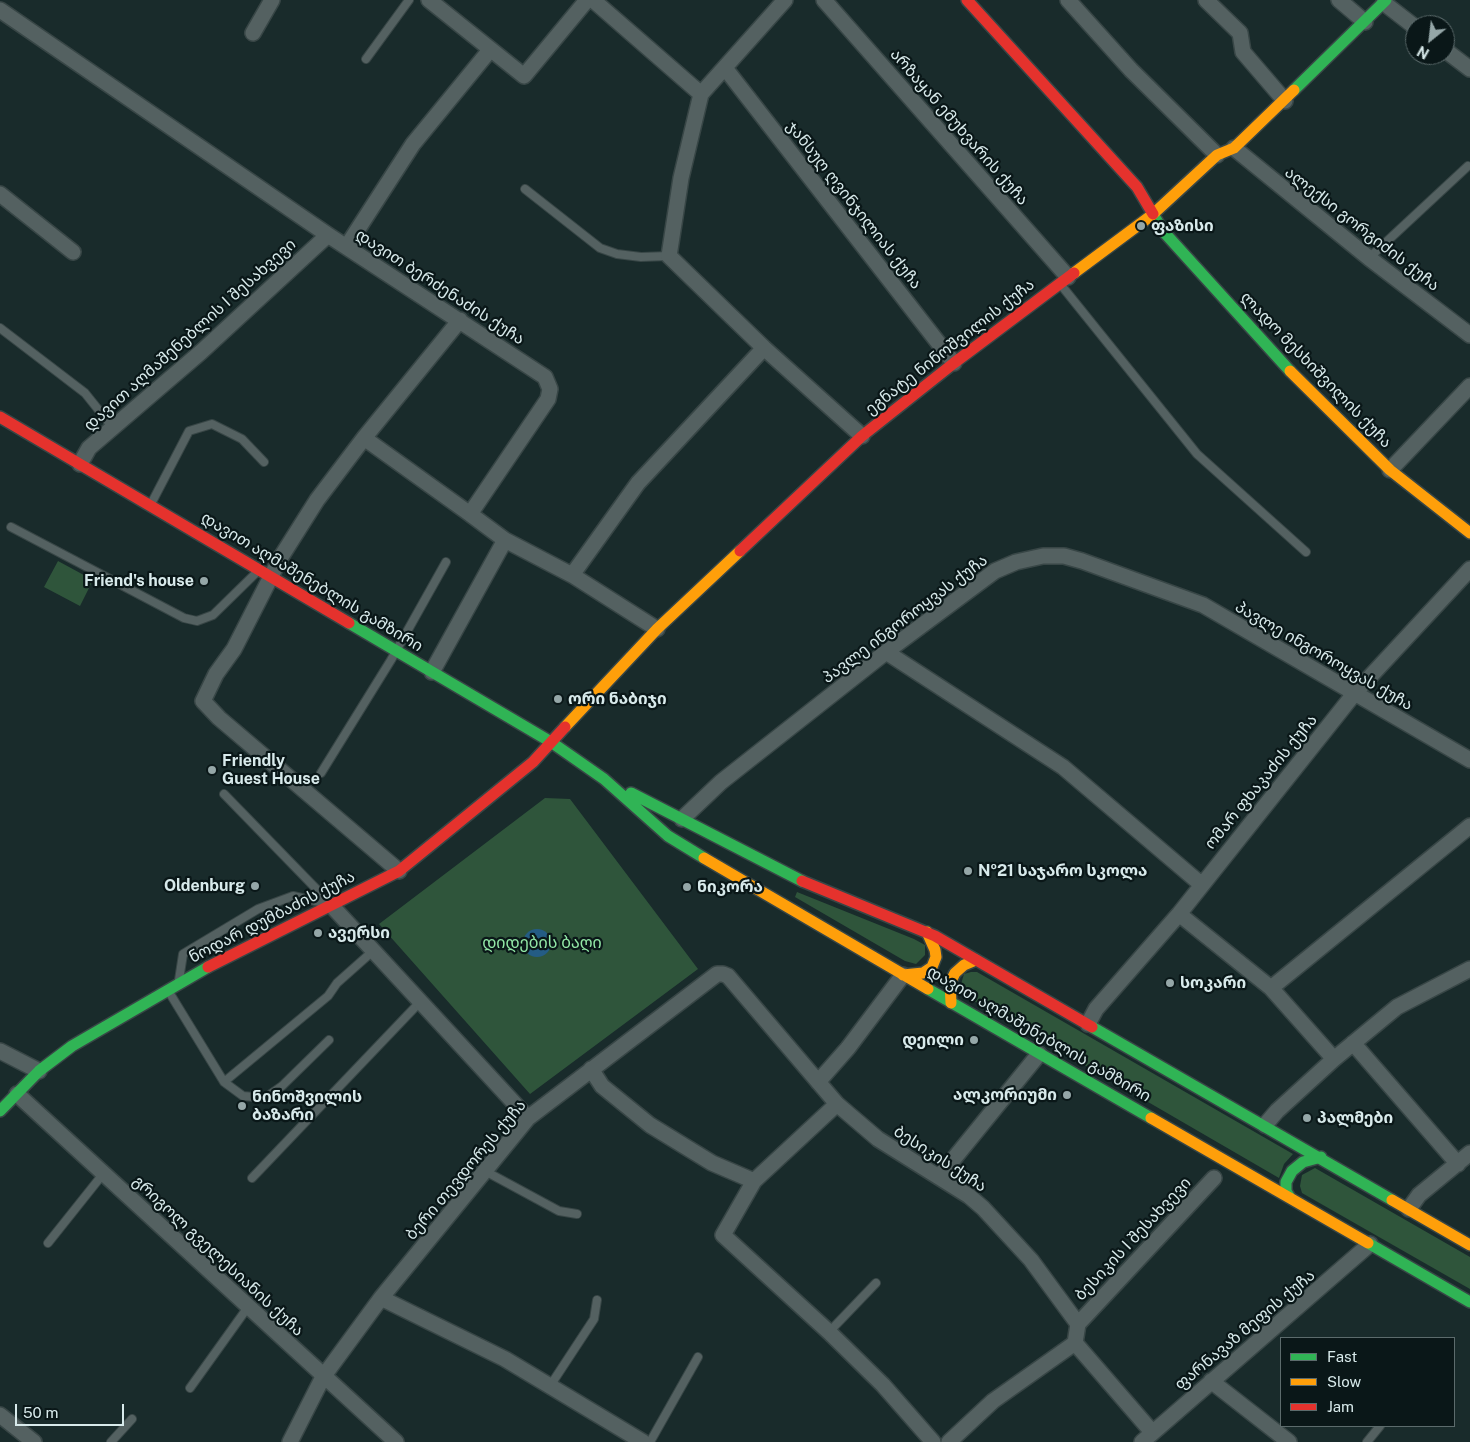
<!DOCTYPE html>
<meta charset="utf-8">
<style>
body{margin:0}
#map{position:relative;width:1470px;height:1442px;overflow:hidden;background:#192b2b;font-family:"Public Sans",sans-serif}
canvas{display:block}
.legend{position:absolute;left:1280px;top:1337px;width:175px;height:90px;box-sizing:border-box;background:#0a1718;border:1px solid #5c6b6c;margin:0;padding:6px 9px;list-style:none;font-size:15px;color:#d8eaeb}
.legend li{display:flex;align-items:center;gap:10px;height:25px}
.legend b{width:25px;border:1px solid #5c6b6c}
.north{position:absolute;left:1405px;top:15px;width:50px;height:50px;box-sizing:border-box;background:#0a1718;border:1px solid #5c6b6c;border-radius:50%;rotate:209deg;font-size:14px;font-weight:700;line-height:20px;text-align:center;color:#d8eaeb}
.north::after{content:'';display:block;margin:auto;width:18px;height:22px;background:#95a7a8;clip-path:polygon(50% 0,100% 100%,50% 72%,0 100%)}
.scale{position:absolute;left:15px;top:1404px;width:109px;height:22px;box-sizing:border-box;border:2px solid #d8eaeb;border-top:0;padding-left:6px;font-size:15px;line-height:18px;white-space:nowrap;color:#d8eaeb;-webkit-text-stroke:4px #0a1718;paint-order:stroke}
</style>
<div id="map">
<canvas width="1470" height="1442"></canvas>
<ul class="legend">
<li><b style="height:6px;background:#30b455"></b>Fast</li>
<li><b style="height:6px;background:#ff9f0a"></b>Slow</li>
<li><b style="height:6px;background:#e5322d"></b>Jam</li>
</ul>
<div class="north">N</div>
<div class="scale">50 m</div>
</div>
<script>
const c = document.querySelector('canvas').getContext('2d');
c.lineJoin = 'round';
function fill(path, color) { c.fillStyle = color; c.fill(path, 'evenodd'); }
const poly = rows => new Path2D(rows.map(r => 'M' + r).join(''));
function stroke(path, color, width, dash) { c.strokeStyle = color; c.lineWidth = width; c.lineCap = dash ? 'butt' : 'round'; c.setLineDash(dash || []); c.stroke(path); }
function drawText(font, color, halo, rows, align = 'center') {
  c.font = font + ' "Public Sans","Noto Sans Georgian",sans-serif'; c.lineWidth = 4.5; c.setLineDash([]); c.textBaseline = 'middle'; c.strokeStyle = halo; c.fillStyle = color; for (const [text, x, y, turn = 0] of rows) {
    c.save(); c.translate(x, y); c.rotate((+turn || 0) * Math.PI / 180); c.textAlign = isNaN(turn) ? turn : align; if (halo) c.strokeText(text, 0, 0); c.fillText(text, 0, 0); c.restore();
  }
}
const green = poly([
 [58,561,93,580,80,606,44,587],
 [545,798,570,799,698,969,530,1094,379,924],
 [797,892,914,939,925,945,925,955,916,964,905,961,795,897],
 [971,972,977,972,1293,1154,1284,1164,1279,1178,962,994,959,991,964,974],
 [1315,1168,1470,1257,1470,1289,1302,1193,1300,1186,1302,1175]
]);
const water = poly([
 '523 943a14 14 0 1 1 28 0a14 14 0 1 1-28 0Z'
]);
const lane = poly([
 [366,59,409,0],
 [525,189,600,248,617,254,641,257,669,256],
 [1369,258,1468,166],
 [1061,285,1197,454,1306,552],
 [0,328,85,393,113,428],
 [151,504,189,431,212,424,242,439,264,462],
 [11,527,184,618,197,621,213,615,258,571],
 [321,773,391,660,446,562],
 [224,794,330,903],
 [179,980,183,954,258,909,293,896,324,903],
 [169,992,224,1082,243,1096,265,1098,282,1086,329,1040],
 [224,1082,328,996,337,983,373,951],
 [485,1171,559,1211,577,1214],
 [252,1178,420,1002],
 [48,1243,103,1174],
 [829,1332,876,1283],
 [550,1386,594,1319,597,1300],
 [190,1388,248,1307],
 [111,1442,132,1419],
 [650,1442,698,1357],
 [1367,1442,1380,1426]
]);
const street = poly([
 [429,0,524,76,587,0],
 [593,0,701,94,681,178,669,256,764,348,862,436],
 [824,0,1068,277],
 [1068,0,1131,70,1217,155],
 [1206,0,1240,33,1243,52,1285,101],
 [1339,0,1365,22],
 [1384,3,1415,27],
 [0,10,328,235,545,377,550,389,548,399,470,514,505,540,572,575,657,629],
 [253,33,272,0],
 [1445,50,1470,69],
 [725,68,954,363],
 [701,94,785,0],
 [1234,148,1369,258,1470,335],
 [0,194,73,252],
 [347,246,413,144,490,50],
 [364,438,470,514],
 [80,464,89,448,201,352,328,235],
 [1390,470,1470,386],
 [572,575,638,483,764,348],
 [886,652,1063,767,1202,885],
 [432,672,505,540],
 [682,819,721,782,886,652,995,571,1016,562,1043,556,1064,556,1082,561,1203,605,1470,760],
 [399,871,219,718,203,701,216,674,234,649,281,557,317,500,364,438,460,320],
 [331,905,528,1118],
 [1179,914,1271,988,1334,1059],
 [1271,988,1470,826],
 [1088,1024,1096,1009,1179,914,1354,694,1470,569],
 [1353,1043,1458,1164],
 [0,1051,39,1071],
 [591,1069,602,1086,650,1125,712,1163,754,1181],
 [818,1082,848,1048,903,975],
 [17,1094,396,1442],
 [837,1104,754,1181,723,1235,829,1332,883,1385,933,1442],
 [1265,1125,1277,1111,1334,1059,1397,1007,1470,969],
 [939,1177,1039,1054],
 [1409,1209,1419,1195,1470,1153],
 [381,1298,505,1359,643,1442],
 [1078,1324,1214,1178],
 [1211,1381,1289,1442],
 [0,1415,34,1442],
 [290,1442,323,1377,381,1298,528,1118,717,974,723,974,728,976,837,1104,878,1139,969,1196,983,1208,1031,1260,1078,1324,1075,1343,1152,1432],
 [949,1442,993,1401,1075,1343],
 [1142,1442,1370,1244]
]);
const fast = poly([
 [1294,90,1386,0],
 [1153,214,1163,231,1290,371],
 [349,623,551,742,604,779,668,836,704,858],
 [631,793,802,881],
 [928,989,1151,1118],
 [1092,1027,1392,1200],
 [0,1111,39,1071,72,1046,208,967],
 [1289,1196,1286,1191,1286,1182,1292,1171,1303,1162,1321,1157],
 [1368,1243,1470,1302]
]);
const slow = poly([
 [1074,273,1152,215,1217,155,1234,148,1294,90],
 [1290,371,1390,470,1470,533],
 [565,727,657,629,740,551],
 [704,858,928,989],
 [903,975,923,973,932,967,936,957,935,950,927,932],
 [951,1003,950,983,955,973,964,965,976,960],
 [1151,1118,1368,1243],
 [1392,1200,1470,1245]
]);
const jam = poly([
 [967,0,1137,187,1153,214],
 [0,417,349,623],
 [740,551,862,436,954,363,1074,273],
 [802,881,935,936,1092,1027],
 [208,967,399,871,533,762,565,727]
]);
const markers = [
 [1141,226,5,"#95a7a8"],
 [204,581,5,"#95a7a8"],
 [558,699,5,"#95a7a8"],
 [212,770,5,"#95a7a8"],
 [968,871,5,"#95a7a8"],
 [255,886,5,"#95a7a8"],
 [687,887,5,"#95a7a8"],
 [318,933,5,"#95a7a8"],
 [1170,983,5,"#95a7a8"],
 [974,1040,5,"#95a7a8"],
 [1067,1095,5,"#95a7a8"],
 [242,1106,5,"#95a7a8"],
 [1307,1118,5,"#95a7a8"]
];
const streetNames = [
 ["არზაყან ემუხვარის ქუჩა",959,127,49],
 ["ჯანსუღ ღვინჯილიას ქუჩა",854,205,52],
 ["ალექსი გორგიძის ქუჩა",1362,229,38],
 ["დავით ბერძენაძის ქუჩა",440,287,33],
 ["დავით აღმაშენებლის I შესახვევი",190,335,-42],
 ["ეგნატე ნინოშვილის ქუჩა",950,347,-38],
 ["ლადო მესხიშვილის ქუჩა",1316,370,46],
 ["დავით აღმაშენებლის გამზირი",312,582,31],
 ["პავლე ინგოროყვას ქუჩა",905,619,-37],
 ["პავლე ინგოროყვას ქუჩა",1324,656,30],
 ["ომარ ფხაკაძის ქუჩა",1261,782,-51],
 ["ნოდარ დუმბაძის ქუჩა",272,917,-27],
 ["დავით აღმაშენებლის გამზირი",1039,1034,30],
 ["ბესიკის ქუჩა",940,1159,33],
 ["ბერი თევდორეს ქუჩა",466,1170,-50],
 ["ბესიკის I შესახვევი",1133,1239,-47],
 ["გრიგოლ გველესიანის ქუჩა",218,1256,43],
 ["ფარნავაზ მეფის ქუჩა",1245,1330,-40]
];
const poiNames = [
 ["ფაზისი",1151,226],
 ["Friend's house",194,581,"right"],
 ["ორი ნაბიჯი",568,699],
 ["Friendly",222,761],
 ["Guest House",222,779],
 ["№21 საჯარო სკოლა",978,871],
 ["Oldenburg",245,886,"right"],
 ["ნიკორა",697,887],
 ["ავერსი",328,933],
 ["სოკარი",1180,983],
 ["დეილი",964,1040,"right"],
 ["ალკორიუმი",1057,1095,"right"],
 ["ნინოშვილის",252,1097],
 ["ბაზარი",252,1115],
 ["პალმები",1317,1118]
];
const parkNames = [
 ["დიდების ბაღი",542,943]
];
fill(green, '#2f553b');
fill(water, '#245c84');
stroke(lane, '#384646', 10);
stroke(street, '#384646', 18);
stroke(fast, '#384646', 14);
stroke(slow, '#384646', 14);
stroke(jam, '#384646', 14);
stroke(lane, '#546161', 8);
stroke(street, '#546161', 15);
stroke(fast, '#30b455', 11);
stroke(slow, '#ff9f0a', 11);
stroke(jam, '#e5322d', 11);
for (const [x, y, r, color] of markers) { const dot = new Path2D(); dot.arc(x, y, r, 0, 2 * Math.PI); c.fillStyle = color; c.fill(dot); stroke(dot, '#0a1718', 2); }
drawText('16px', '#d8eaeb', '#0a1718', streetNames);
drawText('bold 16px', '#d8eaeb', '#0a1718', poiNames, 'left');
drawText('16px', '#93e9a7', '#0a1718', parkNames);
</script>
